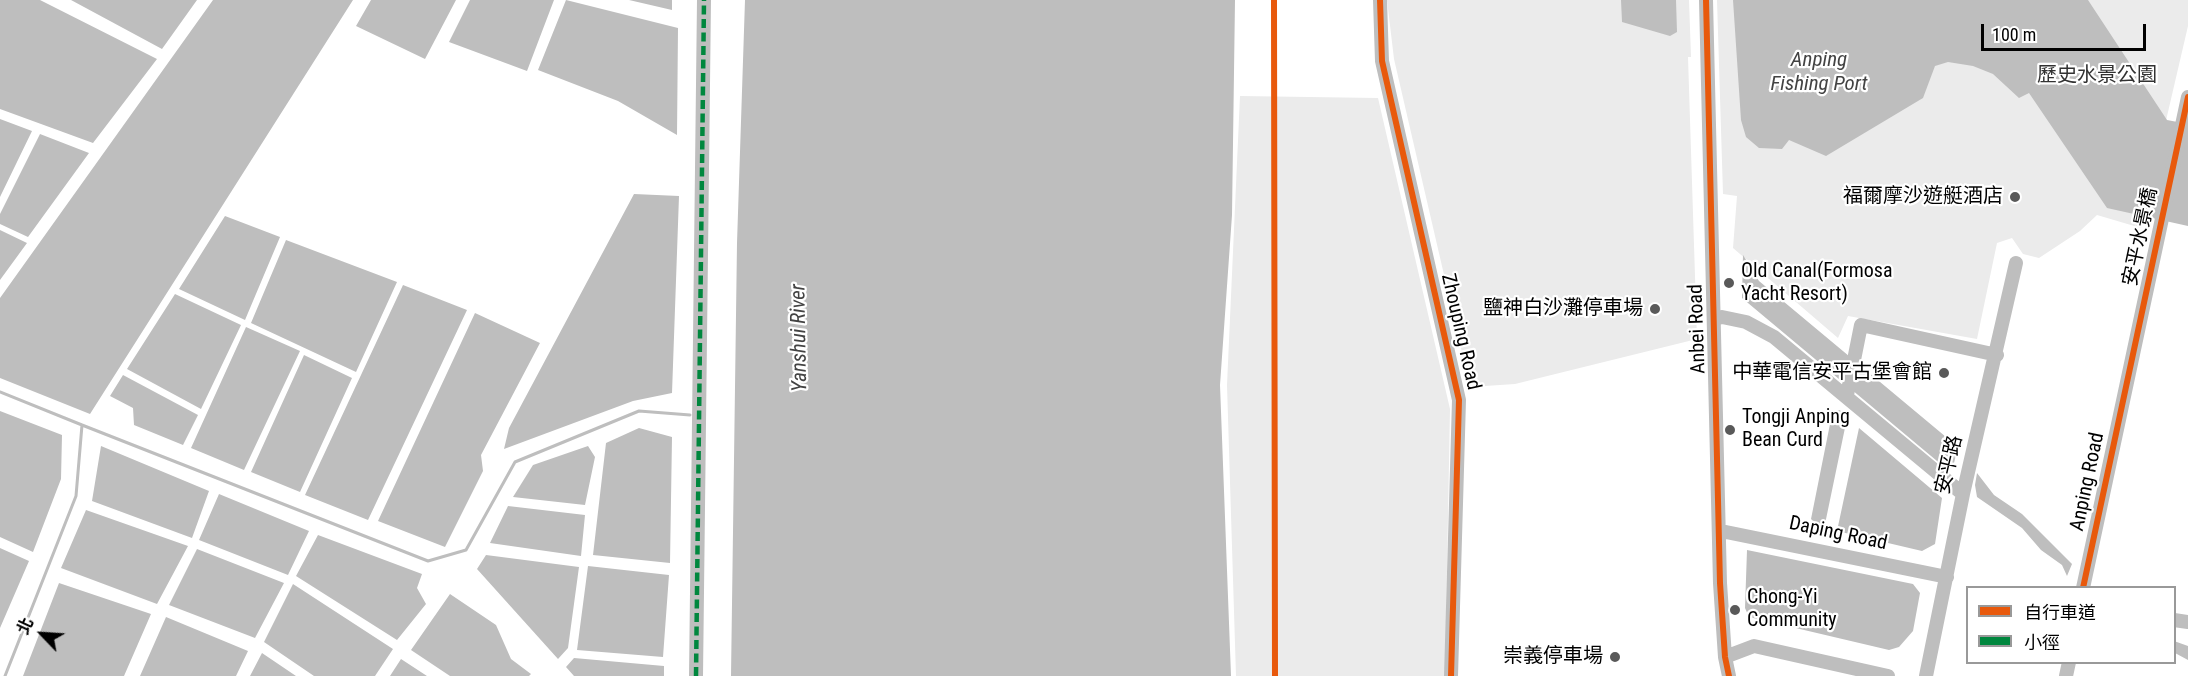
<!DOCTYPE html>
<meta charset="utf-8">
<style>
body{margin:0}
#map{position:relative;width:2188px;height:676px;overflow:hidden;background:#fff;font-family:"Roboto Condensed","Noto Sans TC",sans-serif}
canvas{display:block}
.legend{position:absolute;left:1966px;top:586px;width:210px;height:78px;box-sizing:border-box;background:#fff;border:2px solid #999;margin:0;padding:8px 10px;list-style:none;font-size:18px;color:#000}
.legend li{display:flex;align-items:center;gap:12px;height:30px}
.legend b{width:30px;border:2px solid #999}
.north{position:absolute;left:12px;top:604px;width:60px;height:60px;-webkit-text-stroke:4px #fff;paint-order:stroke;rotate:295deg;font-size:16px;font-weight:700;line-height:24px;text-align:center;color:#000}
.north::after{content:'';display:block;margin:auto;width:21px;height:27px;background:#000;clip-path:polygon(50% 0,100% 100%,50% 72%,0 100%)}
.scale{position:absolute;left:1981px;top:24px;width:165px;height:27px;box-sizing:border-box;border:3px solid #000;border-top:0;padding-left:8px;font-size:18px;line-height:21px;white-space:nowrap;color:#000;-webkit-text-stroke:4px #fff;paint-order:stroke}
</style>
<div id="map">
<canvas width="2188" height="676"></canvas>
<ul class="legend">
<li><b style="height:8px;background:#e8590c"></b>自行車道</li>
<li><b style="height:8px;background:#00873e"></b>小徑</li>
</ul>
<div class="north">北</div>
<div class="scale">100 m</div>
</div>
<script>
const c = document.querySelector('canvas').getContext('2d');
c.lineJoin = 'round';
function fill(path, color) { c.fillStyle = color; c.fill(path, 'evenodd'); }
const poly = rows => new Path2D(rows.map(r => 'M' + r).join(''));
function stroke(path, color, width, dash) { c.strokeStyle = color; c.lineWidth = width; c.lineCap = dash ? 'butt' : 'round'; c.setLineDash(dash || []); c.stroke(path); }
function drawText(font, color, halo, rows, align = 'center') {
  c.font = font + ' "Roboto Condensed","Noto Sans TC",sans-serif'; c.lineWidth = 4.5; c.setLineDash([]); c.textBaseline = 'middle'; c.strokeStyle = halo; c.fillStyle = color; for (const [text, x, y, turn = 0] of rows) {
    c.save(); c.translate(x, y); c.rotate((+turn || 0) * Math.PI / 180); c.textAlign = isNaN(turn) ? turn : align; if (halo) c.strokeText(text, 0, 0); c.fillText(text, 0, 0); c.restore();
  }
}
const green = poly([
 [1387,0,1689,0,1691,57,1688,57,1697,339,1515,384,1470,387,1394,59],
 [1717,0,2188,0,2188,26,2141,228,2097,215,2080,231,2039,258,2023,254,2012,238,1997,243,1977,339,1848,316,1838,338,1733,248,1737,196,1723,194],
 [1240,96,1378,98,1450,409,1445,676,1236,676,1227,385]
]);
const water = poly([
 [0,0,40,0,157,59,93,143,0,109],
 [71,0,197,0,162,49],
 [213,0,353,0,90,414,0,378,0,298],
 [371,0,456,0,425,59,356,26],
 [470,0,554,0,527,71,449,42],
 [566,0,678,28,677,135,618,101,538,70],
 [629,0,672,0,672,10],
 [745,0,1235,0,1232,215,1220,385,1231,676,731,676,737,243],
 [1621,0,1676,0,1677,32,1670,36,1622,22],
 [1733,0,2088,0,2167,120,2188,124,2188,226,2107,208,2029,93,2019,98,1993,74,1973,66,1948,62,1935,66,1923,98,1826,156,1789,140,1782,149,1759,148,1746,137,1741,120],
 [0,119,32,131,0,197],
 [40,134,89,153,28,237,0,224,0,214],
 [634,194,679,196,672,393,633,401,504,449,509,428],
 [225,216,280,237,245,320,179,289],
 [0,230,27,243,0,280],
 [286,240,397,282,356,372,251,323],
 [1743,255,1759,281,1958,447,1953,467,1943,466,1742,298],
 [403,285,467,310,368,520,305,495],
 [175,294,241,325,201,409,127,369],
 [475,313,540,343,481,455,483,471,445,547,378,521],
 [246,327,300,351,244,470,191,448],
 [304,355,352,378,300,492,251,472],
 [123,375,198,415,183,445,134,425,133,408,110,396],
 [1839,410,1847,414,1846,423,1825,524,1816,524,1811,519,1832,414],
 [0,411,62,435,61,479,33,552,0,537],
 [639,428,672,437,670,563,593,555,606,443],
 [1859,428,1942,498,1935,544,1922,551,1837,531],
 [101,446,209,491,192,538,92,501],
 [588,446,595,457,585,505,513,497,533,465],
 [1977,473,1994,495,2022,514,2072,564,2067,576,2062,565,2041,550,2022,528,1977,497,1975,485],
 [219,494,309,531,288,575,199,540],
 [508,506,585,515,581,556,490,543],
 [86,510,188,546,157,604,61,568],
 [318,535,422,574,417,588,426,604,397,640,296,576],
 [0,548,29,561,0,628],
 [197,549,284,583,255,638,169,605],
 [1747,550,1913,584,1920,593,1913,631,1899,647,1889,650,1749,617,1745,608],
 [486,555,579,567,568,648,558,659,477,569],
 [588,566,669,575,663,657,577,650],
 [59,583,151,614,124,676,23,676],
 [293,584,393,649,375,676,314,676,264,642],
 [450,594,496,625,511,659,531,674,529,676,450,676,411,650],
 [166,617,248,651,236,676,140,676],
 [2174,641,2188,646,2188,660,2175,653],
 [262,653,296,676,250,676],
 [574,658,664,666,664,676,574,676,566,667],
 [401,659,427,676,390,676]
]);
const stream = poly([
 [0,392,82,425,76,496,5,676],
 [82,425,428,561,466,550,515,462,639,411,690,415]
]);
const minor = poly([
 [1380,0,1382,61,1459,400,1451,676],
 [1706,0,1720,583,1725,657,1729,676],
 [1714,319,1722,317,1746,322,1774,337,1963,494],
 [1847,395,1861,325,1997,355],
 [1721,531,1947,577],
 [2083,588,2188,97],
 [2174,620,2188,622],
 [1725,657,1754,646,1888,676],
 [696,676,704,0],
 [1926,676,1963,494,2016,263],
 [2066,676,2069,662]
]);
const quiet = poly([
 [696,676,704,0]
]);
const cycleway = poly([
 [1274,0,1275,676],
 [1380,0,1382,61,1459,400,1451,676],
 [1706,0,1720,583,1725,657,1729,676],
 [2083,588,2188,97]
]);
const markers = [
 [2015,197,6,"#595959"],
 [1729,283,6,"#595959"],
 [1655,309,6,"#595959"],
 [1944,373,6,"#595959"],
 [1730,430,6,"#595959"],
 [1735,610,6,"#595959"],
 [1615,657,6,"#595959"]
];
const parkNames = [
 ["歷史水景公園",2097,76]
];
const poiNames = [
 ["福爾摩沙遊艇酒店",2003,197],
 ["Old Canal(Formosa",1741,272,"left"],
 ["Yacht Resort)",1741,295,"left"],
 ["鹽神白沙灘停車場",1643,309],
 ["中華電信安平古堡會館",1932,373],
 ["Tongji Anping",1742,418,"left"],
 ["Bean Curd",1742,441,"left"],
 ["Chong-Yi",1747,598,"left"],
 ["Community",1747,621,"left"],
 ["崇義停車場",1603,657]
];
const streetNames = [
 ["安平水景橋",2141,237,-78],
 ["Anbei Road",1698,329,-92],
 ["Zhouping Road",1460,332,77],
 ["安平路",1950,465,-77],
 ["Anping Road",2088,482,-78],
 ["Daping Road",1838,534,12]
];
const waterNames = [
 ["Anping",1819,61],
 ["Fishing Port",1819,85],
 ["Yanshui River",800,338,-91]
];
fill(green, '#ebebeb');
fill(water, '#bebebe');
stroke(stream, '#bebebe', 3);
stroke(minor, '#bebebe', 14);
stroke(quiet, '#00873e', 4.5, [9, 4.5]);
stroke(cycleway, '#e8590c', 6);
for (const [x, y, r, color] of markers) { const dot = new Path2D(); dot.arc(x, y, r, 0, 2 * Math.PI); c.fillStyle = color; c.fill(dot); stroke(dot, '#fff', 2); }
drawText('20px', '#323232', '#fff', parkNames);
drawText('20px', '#000', '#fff', poiNames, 'right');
drawText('20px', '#000', '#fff', streetNames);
drawText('italic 21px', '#434343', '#fff', waterNames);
</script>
